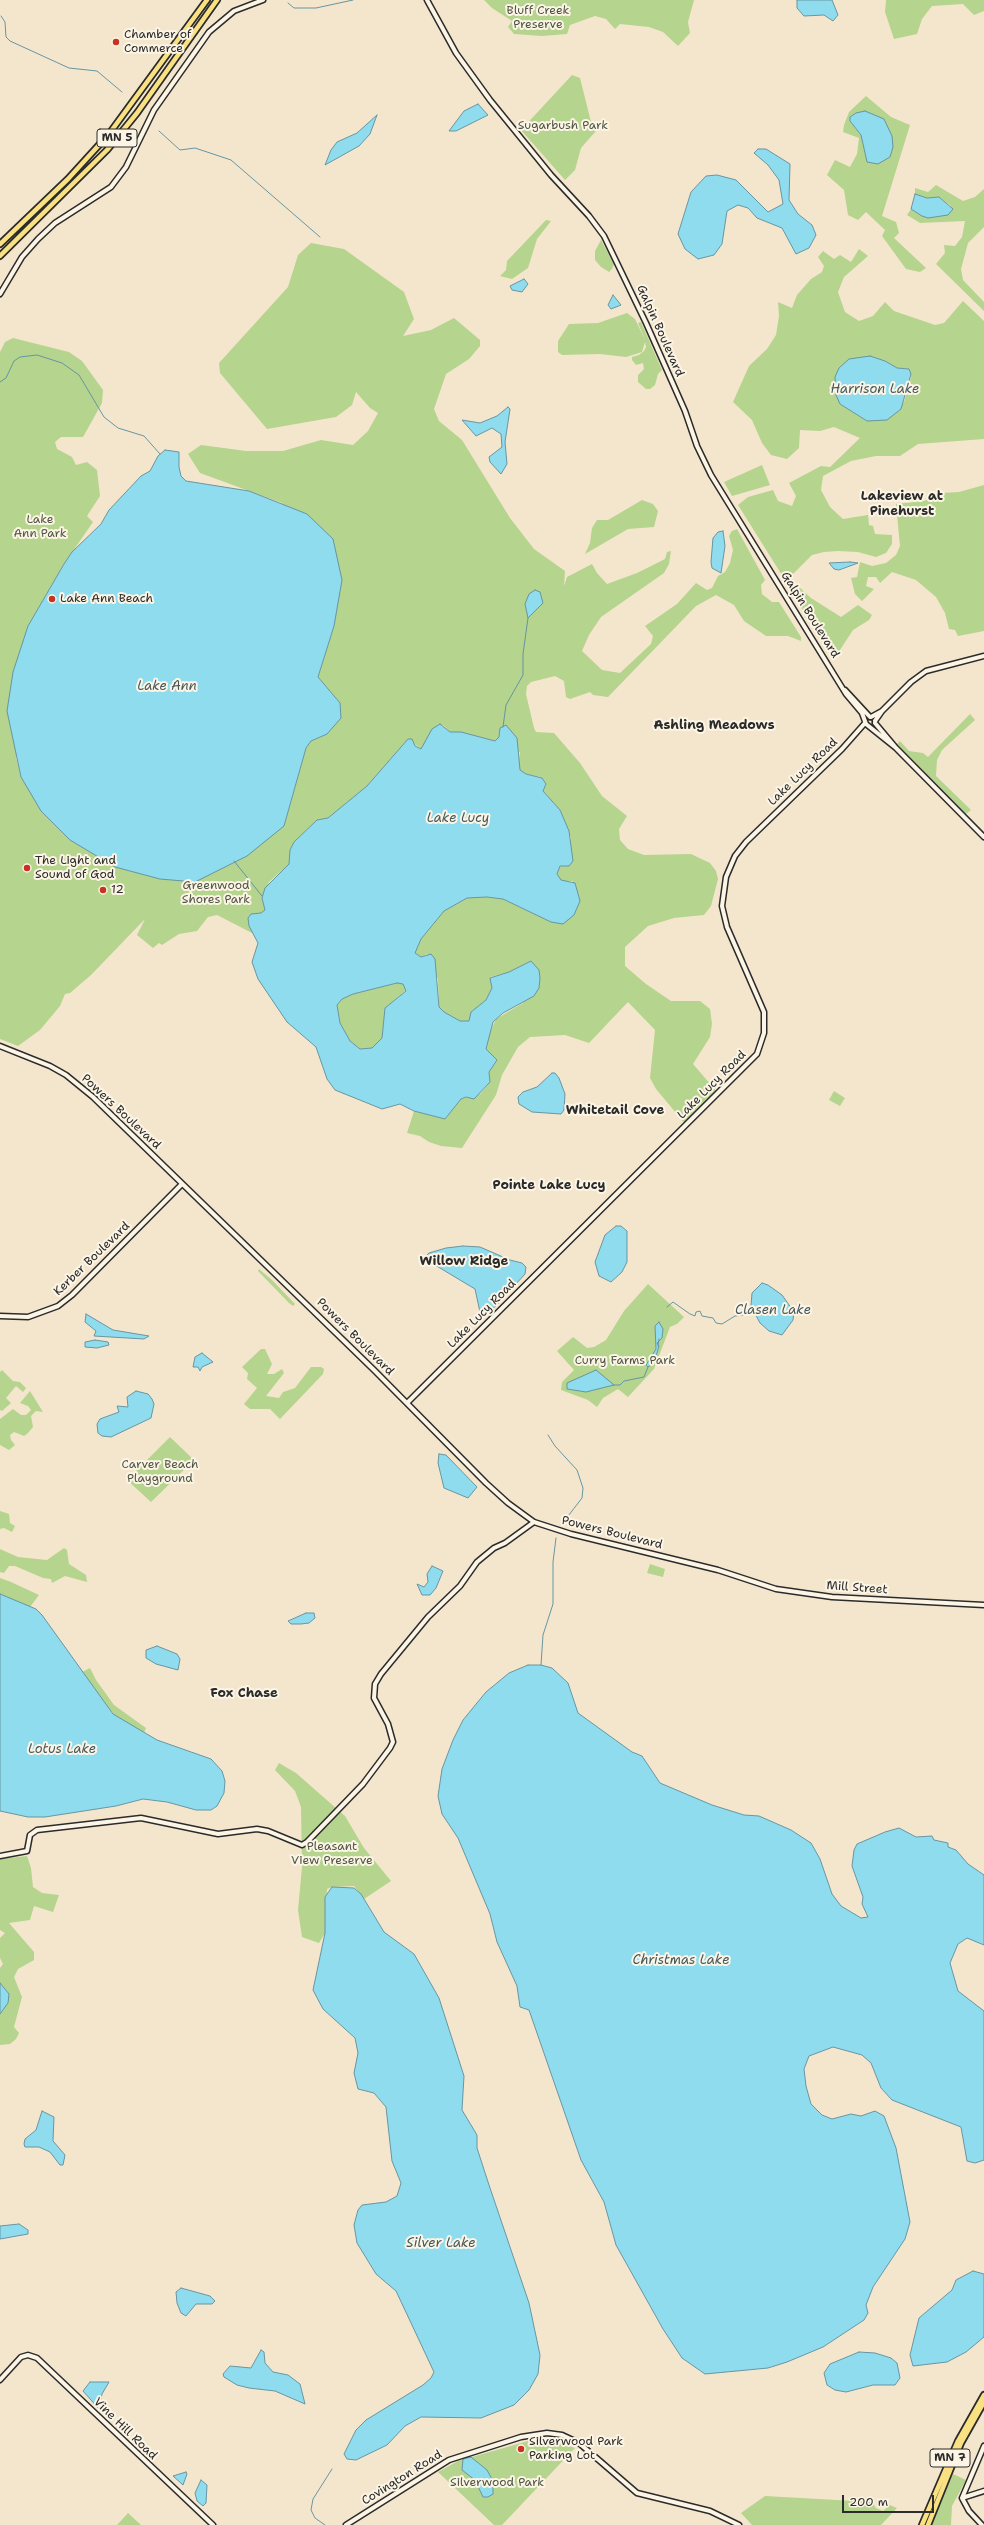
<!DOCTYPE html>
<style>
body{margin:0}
#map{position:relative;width:984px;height:2525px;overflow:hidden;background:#f4e6cd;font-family:"Shantell Sans",sans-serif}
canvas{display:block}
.scale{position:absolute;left:842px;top:2495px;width:92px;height:18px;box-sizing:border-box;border:2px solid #2b2b2b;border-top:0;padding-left:5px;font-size:12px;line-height:14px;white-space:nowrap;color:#2b2b2b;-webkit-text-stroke:3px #fcf5e5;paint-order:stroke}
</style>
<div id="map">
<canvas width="984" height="2525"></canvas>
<div class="scale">200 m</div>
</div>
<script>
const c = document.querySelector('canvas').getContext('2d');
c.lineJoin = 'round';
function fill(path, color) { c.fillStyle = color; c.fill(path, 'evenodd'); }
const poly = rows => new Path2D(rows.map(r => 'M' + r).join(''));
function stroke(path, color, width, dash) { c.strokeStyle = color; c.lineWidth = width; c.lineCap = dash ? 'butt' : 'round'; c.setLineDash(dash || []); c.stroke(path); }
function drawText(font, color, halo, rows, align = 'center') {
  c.font = font + ' "Shantell Sans",sans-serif'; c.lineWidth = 4; c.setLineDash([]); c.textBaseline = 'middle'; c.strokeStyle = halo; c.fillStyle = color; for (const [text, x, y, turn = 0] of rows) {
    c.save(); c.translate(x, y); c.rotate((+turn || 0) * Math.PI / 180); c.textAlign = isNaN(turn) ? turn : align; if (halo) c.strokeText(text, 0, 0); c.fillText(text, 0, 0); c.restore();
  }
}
const green = poly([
 [484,0,694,0,688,22,690,33,678,46,663,32,649,27,620,24,615,29,606,19,595,16,570,25,567,34,542,36,514,34,508,27,512,21,492,8],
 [886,0,984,0,984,11,974,15,963,4,932,6,922,19,917,34,894,39,885,12],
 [572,75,580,78,591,122,596,131,581,148,575,170,565,180,521,130],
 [866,96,891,117,910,125,882,216,896,222,899,233,894,238,926,268,920,272,906,269,882,236,885,230,866,212,858,220,848,215,844,190,827,175,835,160,850,167,857,154,859,138,843,132,844,125,849,112],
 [856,113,867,162,861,135,850,121,850,117],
 [936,185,963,201,975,197,984,189,984,227,968,243,961,269,963,280,984,302,984,311,936,264,945,253,944,245,955,246,962,237,965,221,920,223,907,215,911,209,922,216,951,206,939,197,927,198,915,194,915,188,928,192],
 [546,220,551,221,537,239,528,268,512,279,500,276,506,270,507,261],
 [601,240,614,264,612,269,609,272,601,267,595,260,595,251],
 [311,243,344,249,404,292,414,319,403,336,431,330,454,318,480,340,480,346,469,359,446,374,434,409,439,421,462,440,510,518,534,549,565,571,564,586,567,577,592,564,597,573,607,584,637,573,665,559,667,552,671,551,669,564,664,573,601,617,589,635,582,651,602,670,620,673,651,644,653,636,645,626,677,604,696,583,707,590,712,588,718,576,725,572,730,563,733,550,729,536,732,531,737,529,765,580,761,585,762,594,772,602,779,602,801,637,801,641,788,636,766,636,744,621,734,605,716,595,696,606,608,697,593,695,590,692,570,699,566,697,564,681,555,676,531,682,527,686,526,694,534,728,536,732,554,733,580,763,602,796,627,816,619,829,620,840,628,849,644,855,691,854,710,863,716,871,718,879,711,906,704,915,674,918,648,926,625,947,625,966,646,984,671,1001,700,1001,710,1009,712,1024,710,1037,693,1064,718,1093,686,1125,656,1089,650,1078,655,1030,628,1002,589,1043,565,1035,530,1037,518,1047,502,1075,496,1095,462,1148,441,1146,429,1142,420,1136,407,1133,414,1111,445,1119,461,1099,480,1094,490,1082,489,1072,497,1060,486,1049,487,1039,496,1019,523,1003,531,961,509,972,490,977,492,988,486,1000,471,1012,469,1021,460,1021,444,1012,439,1007,438,979,427,954,421,957,415,953,421,939,444,911,467,898,487,897,503,899,551,922,573,881,562,881,558,878,557,873,571,838,560,810,543,791,546,784,541,777,526,774,520,770,518,764,520,753,500,728,499,737,495,741,461,732,450,732,443,725,421,749,408,739,367,786,328,818,317,820,294,842,290,850,289,864,269,882,262,898,265,910,261,913,251,914,248,918,254,934,217,915,208,917,197,931,179,934,162,945,159,943,153,948,137,935,145,919,91,975,70,993,65,994,60,1006,40,1030,18,1046,0,1039,0,352,5,342,13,338,69,352,82,361,103,390,102,403,83,437,61,437,55,442,57,449,72,457,76,465,87,462,97,470,100,496,87,516,93,522,64,564,28,626,18,755,16,757,21,777,284,826,306,748,311,741,327,734,340,703,318,677,334,626,282,503,200,473,188,454,201,445,246,451,283,451,321,440,353,445,368,431,378,413,370,408,356,392,352,405,336,417,267,429,220,373,219,363,288,287,298,255],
 [859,249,868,256,844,277,838,292,845,312,859,321,873,316,885,302,894,311,935,325,944,323,963,301,984,321,984,439,918,444,900,456,876,456,851,461,823,476,821,490,830,507,843,519,868,515,869,525,873,526,875,534,892,535,892,544,886,553,876,557,858,552,838,551,824,552,812,555,792,575,785,580,738,505,748,497,773,490,778,501,792,506,796,496,789,483,821,466,830,467,860,438,834,427,820,431,800,430,799,448,787,459,771,455,762,443,752,420,733,402,749,366,767,349,776,335,779,316,778,302,792,308,797,295,811,279,822,272,824,266,818,257,823,251,834,259,840,255,851,262],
 [885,361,897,368,906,368,911,377,904,402,867,421,840,404],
 [627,313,635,319,645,340,638,323,641,322,662,370,658,374,655,385,650,389,646,389,638,382,638,375,644,369,643,363,636,365,632,360,632,357,639,355,644,351,646,347,645,342,642,352,626,357,600,354,562,355,558,352,558,341,569,324,598,323],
 [762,465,770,485,732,496,724,482],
 [984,485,984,631,958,636,955,630,949,629,945,613,936,597,916,580,892,572,880,583,876,577,868,577,866,586,874,589,862,601,855,594,851,578,857,577,860,562,872,566,886,563,896,555,900,546,896,504,924,501,941,493,959,492],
 [642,500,653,504,658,511,654,527,628,529,585,554,590,543,592,528,597,520,608,520],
 [799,587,811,598,841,617,858,605,872,615,869,620,853,630,838,653,823,644,793,593],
 [970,714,975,720,942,750,937,760,936,776,971,810,966,814,897,744,900,741,909,751,923,753,928,757],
 [397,983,403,984,406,988,405,991,385,1008,382,1038,372,1048,360,1049,350,1041,340,1023,337,1005,342,999,353,994],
 [834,1091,845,1098,840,1106,829,1100],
 [259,1269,272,1280,295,1304,293,1306,289,1303,258,1271],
 [648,1284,684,1317,677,1324,670,1327,654,1369,628,1397,618,1389,603,1398,597,1407,588,1400,561,1390,562,1382,574,1370,557,1351,573,1337,587,1348,594,1347,606,1340,624,1311],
 [261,1349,265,1349,272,1364,267,1374,274,1374,282,1369,284,1373,266,1396,279,1398,283,1392,295,1388,311,1367,321,1367,324,1369,323,1374,280,1419,270,1409,250,1409,244,1404,257,1388,247,1379,248,1373,242,1367],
 [2,1370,13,1381,20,1382,26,1388,23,1392,16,1386,6,1398,11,1403,2,1411,0,1410,0,1372],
 [30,1391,43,1412,36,1411,31,1416,33,1427,28,1433,24,1436,14,1432,10,1435,11,1440,15,1445,9,1450,0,1445,0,1419,13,1409,21,1415,26,1415,31,1410,28,1406,20,1403],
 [170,1437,194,1460,151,1502,127,1480],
 [0,1511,9,1514,10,1523,15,1526,12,1532,4,1528,0,1529],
 [64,1548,67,1550,69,1564,86,1575,87,1582,65,1576,52,1583,51,1579,43,1578,15,1566,9,1566,4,1573,0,1572,0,1549,18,1557,47,1560],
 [650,1564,665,1569,663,1577,647,1573],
 [0,1578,11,1582,39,1595,30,1607,0,1594],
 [90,1668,96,1680,114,1705,146,1728,143,1735,116,1717,108,1707,82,1672],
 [279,1763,296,1773,345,1816,364,1848,391,1881,364,1899,354,1886,332,1887,327,1889,325,1933,319,1943,302,1937,298,1910,302,1867,301,1807,295,1791,275,1770],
 [27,1856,31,1868,33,1887,42,1893,59,1895,53,1912,34,1906,30,1920,9,1923,34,1952,34,1960,18,1969,14,1977,22,1997,14,2027,19,2033,16,2039,10,2044,0,2045,0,2014,9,1994,0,1983,0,1968,3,1964,0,1958,0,1938,5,1933,0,1930,0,1859],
 [535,2439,557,2441,575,2448,502,2525,494,2525,438,2472,458,2461],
 [953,2474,966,2480,952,2506,951,2525,932,2525],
 [765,2496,872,2502,876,2508,883,2511,890,2505,897,2508,881,2525,752,2525,741,2513],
 [128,2513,141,2525,117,2525]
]);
const water = poly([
 [797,0,832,0,838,15,833,21,824,15,804,16,797,8,797,0],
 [478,104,488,115,456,131,449,131,464,111,478,104],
 [865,111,884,119,892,136,893,147,890,157,878,164,867,162,861,135,850,121,850,117,856,113,865,111],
 [377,115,370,134,359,146,325,165,331,150,337,142,357,133,377,115],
 [758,149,766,149,790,164,789,200,798,214,812,225,816,235,809,248,796,254,782,228,757,218,748,208,738,205,727,211,722,244,714,255,698,259,685,249,678,234,691,192,706,176,717,175,736,180,768,212,783,204,779,180,768,165,754,153,758,149],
 [915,194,927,198,939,197,953,209,948,215,928,218,922,216,911,209,915,194],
 [524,279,528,284,522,292,512,290,510,286,524,279],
 [613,295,621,305,611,309,608,305,613,295],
 [870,356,885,361,897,368,909,369,911,374,901,409,887,420,867,421,840,404,836,395,835,377,839,368,849,359,870,356],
 [508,407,510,409,505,442,507,464,501,474,490,462,489,457,502,447,501,434,492,428,476,436,462,420,480,423,497,416,508,407],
 [165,450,179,452,179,467,181,476,186,481,249,491,307,514,333,539,342,580,334,626,318,677,340,703,341,718,327,734,311,741,306,748,284,826,247,856,195,882,160,879,115,867,70,840,41,811,21,777,7,711,13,672,28,626,64,564,72,552,101,524,109,510,141,476,150,471,158,456,165,450],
 [723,531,725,546,721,573,712,568,711,562,713,538,718,532,723,531],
 [850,562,858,563,839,570,834,569,829,563,850,562],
 [535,590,540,592,543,603,528,618,525,604,529,594,535,590],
 [440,724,450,732,461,732,495,741,499,737,500,728,506,725,517,738,520,770,526,774,542,778,546,784,543,791,560,810,569,831,573,861,569,866,560,866,557,874,561,880,575,883,580,901,574,915,563,924,551,922,503,899,487,897,467,898,444,911,421,939,415,953,421,957,431,954,435,959,439,1007,444,1012,460,1021,469,1021,471,1012,486,1000,492,988,490,978,509,972,531,961,539,970,540,978,539,988,534,996,503,1013,493,1022,486,1049,497,1060,489,1072,490,1082,474,1099,466,1097,461,1099,445,1119,414,1111,400,1104,382,1109,335,1090,327,1079,316,1047,287,1022,258,979,252,962,258,943,249,926,248,918,251,914,261,913,265,910,262,898,265,888,289,864,290,850,294,842,317,820,328,818,367,786,408,739,412,739,415,746,421,749,432,729,440,724],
 [397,983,403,984,406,991,385,1008,382,1038,372,1048,360,1049,350,1041,340,1023,337,1005,342,999,353,994,397,983],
 [552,1073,555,1073,559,1078,565,1094,564,1110,561,1114,532,1112,519,1104,518,1097,523,1092,537,1087,552,1073],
 [616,1226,621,1226,627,1231,627,1262,622,1272,611,1282,599,1276,595,1262,605,1235,616,1226],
 [463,1246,480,1247,510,1260,522,1263,526,1267,525,1274,496,1306,484,1315,480,1312,475,1289,435,1265,426,1256,429,1253,446,1248,463,1246],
 [762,1283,768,1285,782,1295,794,1312,793,1320,782,1335,769,1331,760,1323,751,1306,752,1293,762,1283],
 [86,1314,113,1330,149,1336,144,1339,94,1336,96,1331,85,1322,86,1314],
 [659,1322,663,1329,662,1338,657,1343,659,1346,654,1363,648,1367,646,1365,656,1349,655,1326,659,1322],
 [95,1340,108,1342,109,1345,97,1348,85,1347,85,1342,95,1340],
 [202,1353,213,1362,202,1367,200,1371,198,1367,193,1367,195,1357,202,1353],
 [596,1370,614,1385,586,1392,567,1389,567,1383,596,1370],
 [136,1391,148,1394,152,1399,154,1404,151,1418,111,1437,102,1436,98,1433,97,1424,100,1419,119,1412,117,1406,128,1407,127,1397,136,1391],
 [439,1454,446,1455,477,1487,468,1498,444,1488,438,1463,439,1454],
 [432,1566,443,1571,436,1588,430,1595,422,1595,417,1584,424,1587,428,1582,427,1574,432,1566],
 [0,1594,36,1609,42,1615,113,1714,157,1740,211,1759,222,1771,225,1781,224,1793,217,1806,211,1810,196,1810,167,1802,143,1799,116,1806,45,1817,28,1817,0,1811,0,1594],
 [306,1613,314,1613,315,1618,309,1623,301,1624,291,1624,288,1621,306,1613],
 [157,1646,177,1654,180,1659,178,1670,156,1664,146,1658,146,1650,157,1646],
 [528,1665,541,1665,552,1668,568,1683,578,1713,632,1752,642,1756,660,1783,712,1805,744,1815,759,1816,791,1830,811,1843,820,1859,832,1894,841,1906,861,1918,868,1917,862,1904,863,1897,852,1866,854,1850,857,1844,885,1832,899,1828,916,1837,932,1836,934,1840,948,1843,948,1847,956,1850,968,1864,984,1875,984,1945,967,1938,958,1944,950,1963,958,1991,984,2011,984,2160,975,2163,967,2161,961,2127,892,2100,881,2088,871,2063,862,2055,833,2047,809,2056,804,2069,806,2086,811,2104,822,2115,832,2119,851,2114,861,2116,875,2111,884,2116,896,2148,910,2222,905,2239,873,2287,866,2305,868,2313,864,2320,823,2347,787,2362,768,2368,705,2374,682,2358,663,2329,616,2245,604,2202,581,2160,529,2010,520,2007,517,1986,497,1942,490,1914,458,1838,442,1814,438,1796,442,1769,453,1740,463,1720,486,1692,509,1673,528,1665],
 [332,1887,354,1888,361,1894,384,1932,414,1954,439,1998,464,2076,462,2110,477,2135,477,2148,489,2185,529,2303,540,2355,538,2374,529,2390,514,2405,481,2418,421,2417,405,2426,387,2445,356,2460,347,2459,344,2454,356,2430,366,2420,423,2385,431,2378,434,2372,396,2291,376,2274,357,2243,354,2225,358,2210,362,2205,386,2202,397,2196,401,2183,392,2161,386,2107,374,2093,358,2089,354,2073,358,2053,355,2038,323,2009,313,1990,325,1933,325,1897,332,1887],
 [0,1983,9,1994,8,2003,0,2014,0,1983],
 [42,2111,54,2117,53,2141,65,2155,63,2165,60,2165,50,2152,39,2147,25,2147,24,2144,25,2139,36,2130,42,2111],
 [19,2224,28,2230,28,2234,0,2239,0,2226,19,2224],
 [973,2271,984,2274,984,2337,966,2352,947,2362,913,2366,910,2355,919,2318,952,2290,956,2280,973,2271],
 [181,2288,210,2296,215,2301,212,2304,196,2304,186,2316,181,2313,177,2303,176,2292,181,2288],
 [261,2350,264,2352,265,2363,273,2372,288,2375,300,2384,305,2404,275,2391,249,2388,237,2385,224,2377,223,2374,230,2366,251,2368,261,2350],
 [859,2352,875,2353,891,2358,897,2363,900,2378,895,2385,873,2385,846,2392,835,2390,827,2385,824,2373,830,2364,859,2352],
 [90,2382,109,2382,102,2394,99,2409,83,2391,90,2382],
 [471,2457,487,2470,493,2481,493,2494,488,2497,483,2497,475,2480,462,2470,463,2459,471,2457],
 [186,2472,187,2474,183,2485,173,2476,186,2472],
 [201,2480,207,2485,206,2503,203,2506,197,2501,195,2493,201,2480]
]);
const stream = poly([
 [288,3,294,8,316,8,353,0],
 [1,16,5,22,6,37,10,41,69,68,97,71,122,92],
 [159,131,180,150,195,148,231,160,320,237],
 [0,382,6,378,14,361,20,357,37,355,62,363,79,375,104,417,118,428,144,436,160,454],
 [503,727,506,705,523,675,523,654,528,618],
 [234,861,262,896],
 [667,1307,673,1302,690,1314,695,1316,696,1312,700,1311,702,1316,713,1318,716,1323,722,1324,735,1316,743,1315,752,1307],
 [658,1346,659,1339],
 [613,1385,620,1385,624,1381,644,1377,648,1367],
 [548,1435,555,1446,577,1470,583,1488,582,1498,562,1524],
 [541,1665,543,1635,553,1604,553,1562,556,1538],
 [325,2525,315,2518,311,2510,313,2499,332,2469]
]);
const secondary = poly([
 [427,0,456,53,490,100,551,175,589,216,604,236,646,323,685,411,697,446,711,475,846,694,862,713,866,724,896,748,984,837],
 [0,294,22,257,38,239,55,223,111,187,126,167,154,110,209,32,234,11,263,0],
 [845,690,870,717],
 [871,717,882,711,911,682,926,671,984,656],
 [875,721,882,711],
 [875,723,896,748],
 [0,1046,50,1066,66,1075,93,1097,374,1370,486,1483,508,1503,534,1522,571,1534,718,1570,776,1589,832,1597,984,1605],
 [0,1316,28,1317,58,1306,72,1295,182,1184],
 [407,1403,757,1054,764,1033,764,1012,727,927,722,906,726,877,735,856,746,842,842,749,865,723],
 [0,1856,27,1851,30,1835,37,1830,141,1818,218,1834,257,1829,268,1831,302,1845,307,1842,363,1784,390,1748,393,1742,388,1724,374,1698,375,1684,381,1674,428,1617,460,1586,477,1562,494,1548,505,1543,534,1522],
 [0,2380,21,2357,28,2355,37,2358,213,2525],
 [962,2498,984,2491],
 [346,2525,449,2460,521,2437,547,2433,562,2435,579,2443,637,2493,710,2511,739,2525],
 [982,2525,969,2511,962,2498,984,2446]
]);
const primary = poly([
 [0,244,68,179,109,134,207,0],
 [0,256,107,150,137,113,217,0],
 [922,2525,958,2441,984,2395],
 [928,2525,961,2443,984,2402]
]);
const markers = [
 [116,42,4,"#c8321e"],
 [52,599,4,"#c8321e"],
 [27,868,4,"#c8321e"],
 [103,890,4,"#c8321e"],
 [521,2449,4,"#c8321e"]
];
const shields = [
 [117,138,40],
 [950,2458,40]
];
const shieldNames = [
 ["MN 5",117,138],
 ["MN 7",950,2458]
];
const parkNames = [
 ["Bluff Creek",538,11],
 ["Preserve",538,25],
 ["Sugarbush Park",563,126],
 ["Lake",40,520],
 ["Ann Park",40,534],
 ["Greenwood",216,886],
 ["Shores Park",216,900],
 ["Curry Farms Park",625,1361],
 ["Carver Beach",160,1465],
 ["Playground",160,1479],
 ["Pleasant",332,1847],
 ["View Preserve",332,1861],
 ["Silverwood Park",497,2483]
];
const poiNames = [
 ["Chamber of",124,35],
 ["Commerce",124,49],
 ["Lake Ann Beach",60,599],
 ["The Light and",35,861],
 ["Sound of God",35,875],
 ["12",111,890],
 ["Silverwood Park",529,2442],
 ["Parking Lot",529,2456]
];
const streetNames = [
 ["Galpin Boulevard",660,331,66],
 ["Galpin Boulevard",810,615,58],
 ["Lake Lucy Road",803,772,-44],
 ["Lake Lucy Road",712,1085,-45],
 ["Powers Boulevard",121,1112,43],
 ["Kerber Boulevard",92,1259,-44],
 ["Lake Lucy Road",482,1314,-45],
 ["Powers Boulevard",355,1337,45],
 ["Powers Boulevard",612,1533,14],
 ["Mill Street",857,1588,4],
 ["Vine Hill Road",125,2429,44],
 ["Covington Road",402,2478,-32]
];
const waterNames = [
 ["Harrison Lake",875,390],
 ["Lake Ann",167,687],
 ["Lake Lucy",458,819],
 ["Clasen Lake",773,1311],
 ["Lotus Lake",62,1750],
 ["Christmas Lake",681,1961],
 ["Silver Lake",441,2244]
];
const neighbourhoodNames = [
 ["Lakeview at",902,497],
 ["Pinehurst",902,512],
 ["Ashling Meadows",714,726],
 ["Whitetail Cove",615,1111],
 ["Pointe Lake Lucy",549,1186],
 ["Willow Ridge",464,1262],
 ["Fox Chase",244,1694]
];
fill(green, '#b5d48e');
fill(water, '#8fdcef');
stroke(water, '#6795a1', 1);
stroke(stream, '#6795a1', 1);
stroke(secondary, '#2b2b2b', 7);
stroke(primary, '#2b2b2b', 8);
stroke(secondary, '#fcf5e5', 4);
stroke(primary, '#f9e181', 4.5);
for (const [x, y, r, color] of markers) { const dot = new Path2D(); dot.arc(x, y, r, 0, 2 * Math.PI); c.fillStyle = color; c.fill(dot); stroke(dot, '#fcf5e5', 1.5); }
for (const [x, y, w] of shields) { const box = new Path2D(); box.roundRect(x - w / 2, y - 9, w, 18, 3); c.fillStyle = '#fcf5e5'; c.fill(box); stroke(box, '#2b2b2b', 1); }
drawText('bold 11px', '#2b2b2b', null, shieldNames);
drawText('12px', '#4e5544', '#fcf5e5', parkNames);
drawText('12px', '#2b2b2b', '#fcf5e5', poiNames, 'left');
drawText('12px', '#2b2b2b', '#fcf5e5', streetNames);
drawText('italic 13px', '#44575c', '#fcf5e5', waterNames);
drawText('bold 13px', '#2b2b2b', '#fcf5e5', neighbourhoodNames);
</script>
